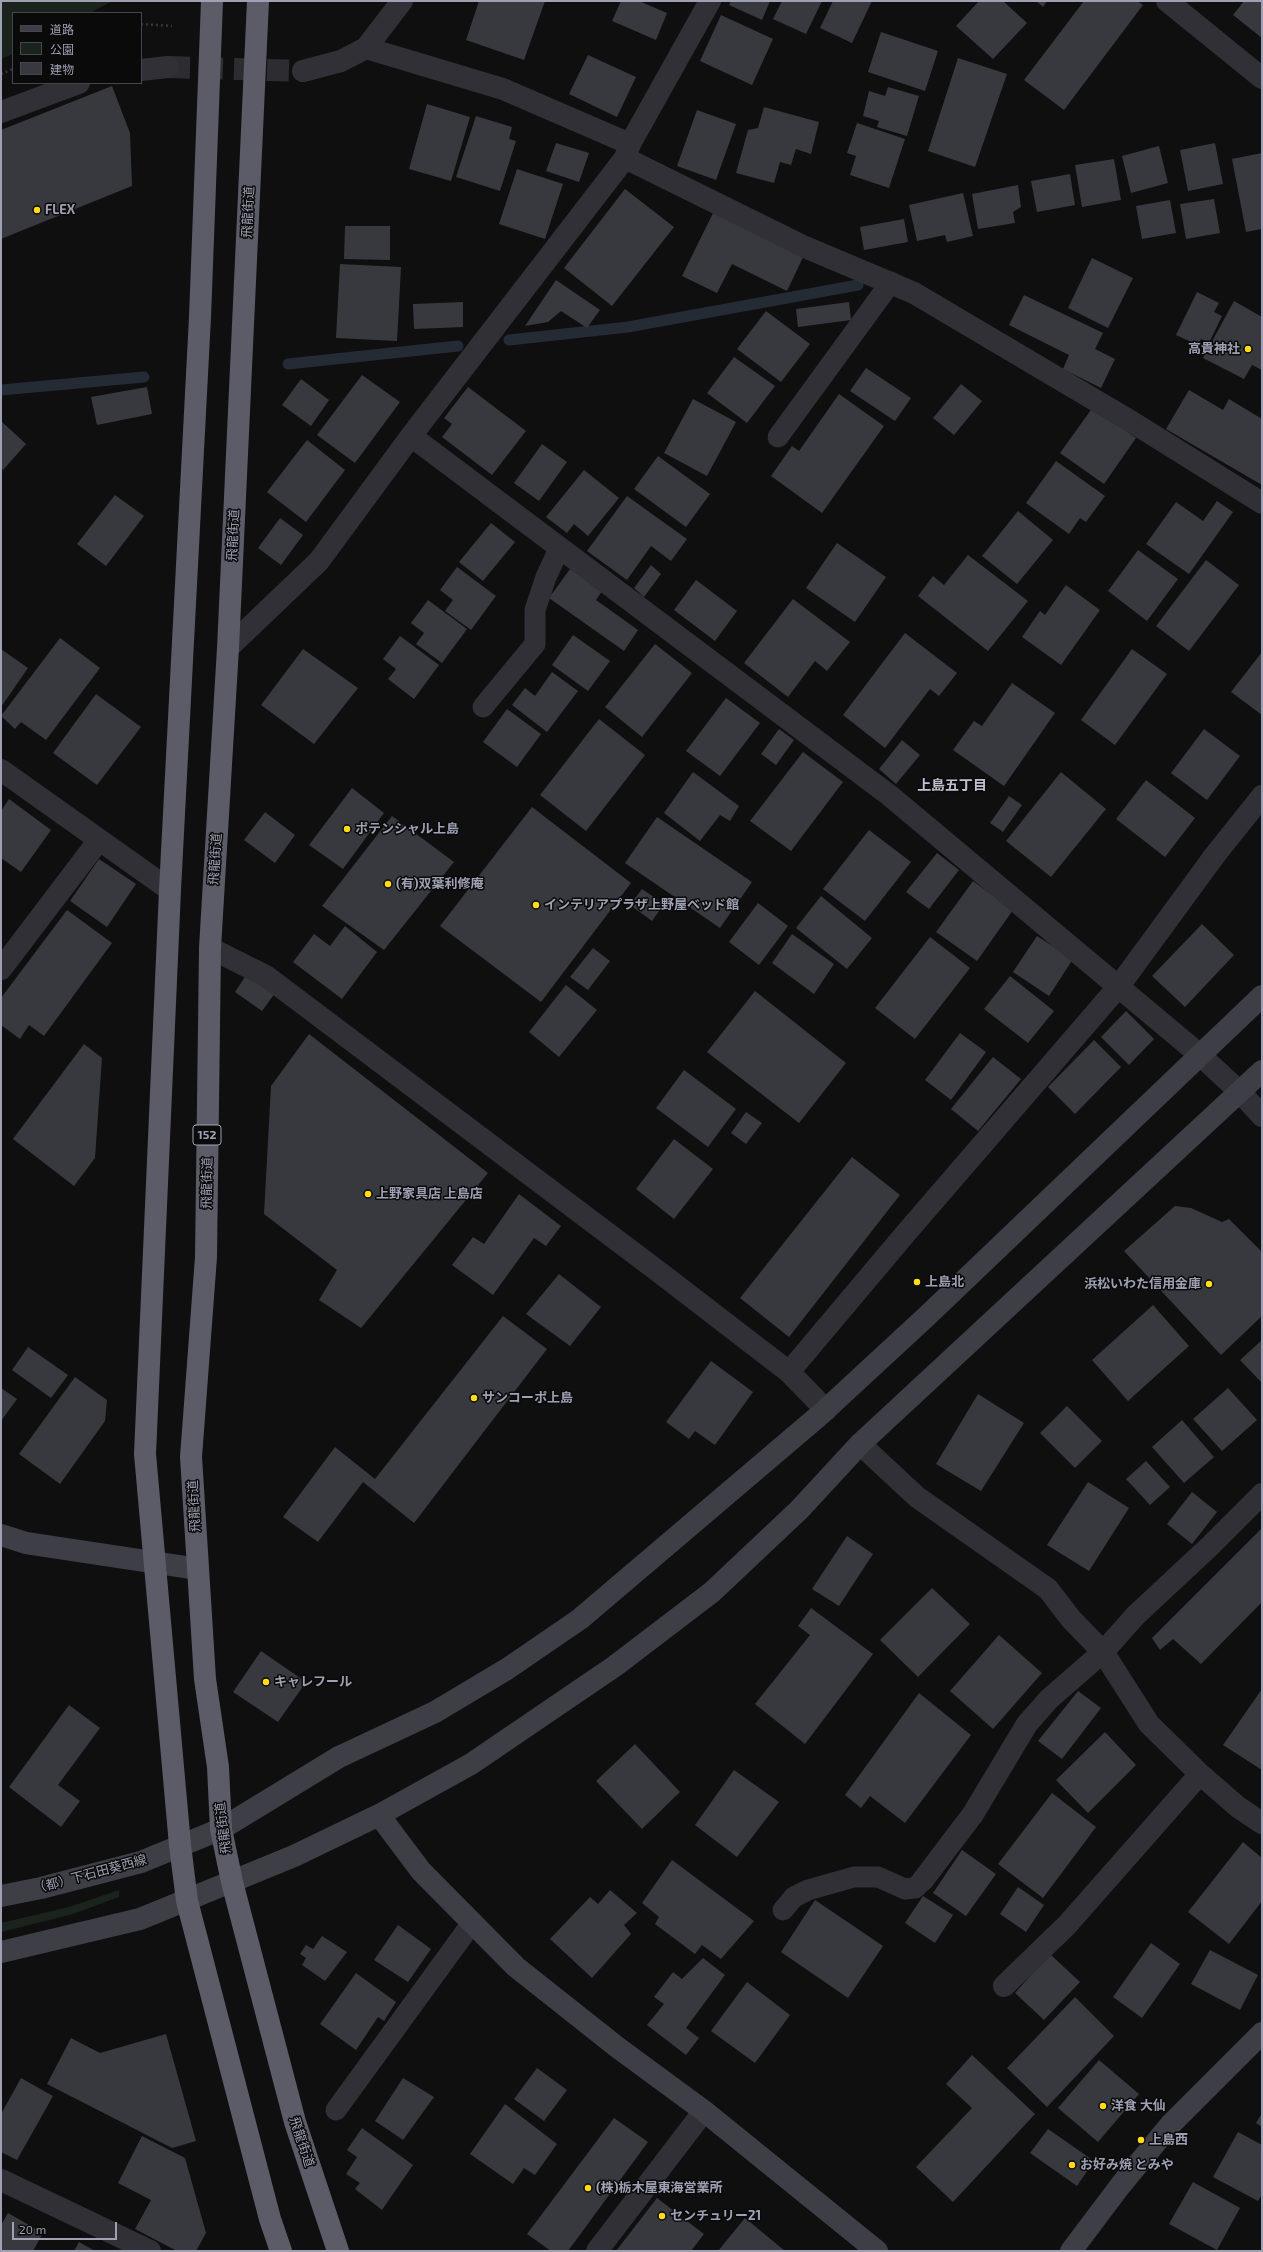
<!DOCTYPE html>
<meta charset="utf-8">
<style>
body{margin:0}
#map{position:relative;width:1263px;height:2252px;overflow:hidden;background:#0f0f10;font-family:"Exo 2","Noto Sans JP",sans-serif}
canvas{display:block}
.frame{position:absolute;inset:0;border:2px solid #9ea1b3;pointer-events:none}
.legend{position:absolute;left:12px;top:12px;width:130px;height:72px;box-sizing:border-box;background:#0a0a0b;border:1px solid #45464e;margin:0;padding:5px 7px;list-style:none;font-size:12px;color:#9ea1b3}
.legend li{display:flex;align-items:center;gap:8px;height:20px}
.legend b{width:20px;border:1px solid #45464e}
.scale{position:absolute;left:12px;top:2222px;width:105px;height:18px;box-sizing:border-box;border:2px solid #9ea1b3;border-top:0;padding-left:5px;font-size:12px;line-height:14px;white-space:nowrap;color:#9ea1b3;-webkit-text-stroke:3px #0a0a0b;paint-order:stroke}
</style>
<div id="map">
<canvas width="1263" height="2252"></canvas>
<div class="frame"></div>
<ul class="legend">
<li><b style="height:5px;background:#3d3e46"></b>道路</li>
<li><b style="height:11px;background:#1b231d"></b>公園</li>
<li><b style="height:11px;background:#38393f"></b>建物</li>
</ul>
<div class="scale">20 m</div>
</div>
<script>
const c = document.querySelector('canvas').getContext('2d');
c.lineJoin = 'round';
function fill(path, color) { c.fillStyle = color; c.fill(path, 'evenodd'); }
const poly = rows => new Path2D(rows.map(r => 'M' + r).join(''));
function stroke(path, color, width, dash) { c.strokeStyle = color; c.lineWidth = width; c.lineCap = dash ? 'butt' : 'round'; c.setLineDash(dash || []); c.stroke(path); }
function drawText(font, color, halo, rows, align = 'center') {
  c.font = font + ' "Exo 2","Noto Sans JP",sans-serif'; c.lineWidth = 3; c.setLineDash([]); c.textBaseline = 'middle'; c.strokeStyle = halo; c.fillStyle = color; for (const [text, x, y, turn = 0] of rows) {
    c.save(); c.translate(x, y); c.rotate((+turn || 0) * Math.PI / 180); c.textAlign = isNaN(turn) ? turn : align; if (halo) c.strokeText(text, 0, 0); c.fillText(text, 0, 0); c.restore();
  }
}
const green = poly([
 [1,1,112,1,90,13,13,13,13,54,1,59],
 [119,1890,119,1897,73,1914,1,1932,1,1923,69,1907]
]);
const stream = poly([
 [509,340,628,327,858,285],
 [288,364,458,346],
 [1,390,144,377]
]);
const building = poly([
 [479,1,545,1,524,60,466,40],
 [621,1,639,1,667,13,656,40,612,21],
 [731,1,770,1,762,20,729,5],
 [782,1,822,1,806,34,773,19],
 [833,1,872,1,852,43,820,28],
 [979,1,1003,1,1027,23,993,59,956,26],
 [1036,1,1047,1,1043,7],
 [1084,1,1137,1,1143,5,1064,110,1024,80],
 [1244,1,1262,1,1262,38,1233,15],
 [721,15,773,39,752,85,700,61],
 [881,32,938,51,925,91,868,72],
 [588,55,636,77,617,117,569,94],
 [958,58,1007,74,975,167,928,151],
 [112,86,130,133,132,186,1,239,1,130],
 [888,87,919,96,907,136,877,127,879,121,863,116,869,91,885,96],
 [427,104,470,117,451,181,409,169],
 [764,107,819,122,811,154,796,149,791,165,780,162,774,183,736,173,748,130,758,128],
 [697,110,736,124,716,180,677,166],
 [476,116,512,127,509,139,516,141,500,191,456,177],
 [857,123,905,139,889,188,850,175,856,156,847,153],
 [556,143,589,153,579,182,546,171],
 [1215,143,1223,184,1188,191,1180,150],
 [1159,146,1168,183,1131,193,1122,156],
 [1262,153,1262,229,1246,232,1232,159],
 [1114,159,1121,200,1082,207,1075,165],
 [517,169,563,184,545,239,499,224],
 [1070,174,1075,205,1037,212,1031,181],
 [1018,185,1021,207,1013,212,1015,223,978,229,972,194],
 [625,189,674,227,612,306,564,268],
 [963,193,973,236,947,242,945,235,917,241,909,205],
 [1214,199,1220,233,1186,239,1180,204],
 [1170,200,1176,233,1142,239,1136,206],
 [715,209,805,253,787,291,732,264,717,293,682,276],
 [904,219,908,242,864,250,860,227],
 [345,226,390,226,390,260,344,259],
 [1092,258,1133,278,1108,328,1068,308],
 [340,264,401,267,397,341,336,338],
 [556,280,600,310,587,328,561,311,548,322,525,326],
 [1197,292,1219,303,1214,312,1222,316,1209,343,1201,339,1198,345,1176,335],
 [1024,295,1103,333,1095,349,1115,359,1101,388,1063,369,1069,355,1009,325],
 [1234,301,1262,317,1262,370,1252,365,1244,379,1203,358],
 [463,302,463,327,414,329,413,304],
 [849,302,851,320,798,327,796,309],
 [766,311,810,344,781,382,737,349],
 [734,357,775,386,747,423,707,393],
 [866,368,911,398,895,421,850,391],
 [362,375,400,402,355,463,317,435],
 [301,379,329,400,311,426,282,405],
 [961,384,982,401,954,435,933,418],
 [147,387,152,414,97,425,91,397],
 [468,387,526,431,492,475,442,437,452,424,444,418],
 [1189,390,1223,410,1229,399,1262,419,1262,485,1166,429],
 [839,394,884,426,822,513,771,476,792,446,799,451],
 [693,399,736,422,707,476,664,453],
 [1093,407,1136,438,1104,484,1060,453],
 [1,421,26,444,3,470,1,468],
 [307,440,345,470,306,522,267,492],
 [542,444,567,462,539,501,514,483],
 [658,456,710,494,686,527,634,489],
 [1056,461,1105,496,1086,522,1080,518,1069,534,1026,503],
 [584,470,619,498,588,536,574,524,567,533,546,517],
 [115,495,144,516,106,566,77,544],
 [627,496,687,539,671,561,651,546,627,580,587,551],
 [1217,501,1233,512,1189,574,1146,544,1176,502,1203,521],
 [1018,511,1053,540,1017,584,982,556],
 [280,518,303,535,281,565,258,548],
 [491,523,515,542,483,581,459,562],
 [837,543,886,577,855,622,806,588],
 [1138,550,1178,579,1147,621,1108,591],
 [968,555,1028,601,988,651,918,596,933,576,944,585],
 [1206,560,1239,585,1189,651,1156,626],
 [651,565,661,574,644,597,634,588],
 [457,567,496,596,471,630,445,611,453,600,440,590],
 [570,569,602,591,596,600,638,630,624,651,549,598],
 [696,580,737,611,715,641,674,610],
 [1066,585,1100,610,1061,665,1022,637,1040,611,1045,615],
 [793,599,850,642,827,671,815,661,788,697,744,663],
 [428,600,467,629,442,663,416,644,424,633,411,623],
 [905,633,957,673,939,696,930,689,885,748,843,715],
 [573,635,610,661,588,691,552,665],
 [400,636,439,665,414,699,388,679,396,669,383,659],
 [60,638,100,668,46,740,21,722,15,729,1,716],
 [655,644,692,673,642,737,605,707],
 [1,649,28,668,1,707],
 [303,649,358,688,314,744,261,705],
 [1132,649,1167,674,1115,745,1081,720],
 [1262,652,1262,715,1231,692],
 [552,672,578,691,547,732,512,705,525,688,535,696],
 [1012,683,1055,713,1004,786,953,750,974,721,982,726],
 [96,694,141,727,97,785,53,753],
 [726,698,760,723,720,776,686,751],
 [507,709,541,734,517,767,483,742],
 [599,719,645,755,586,831,540,795],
 [779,729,794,740,776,765,761,754],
 [1204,729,1240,756,1207,800,1171,773],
 [902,740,920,755,896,784,879,769],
 [803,752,843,782,791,851,750,821],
 [693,772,739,806,730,821,720,815,700,841,664,813],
 [1061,772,1106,809,1051,877,1006,841],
 [1146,780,1195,818,1165,857,1116,819],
 [352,788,384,813,343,869,309,845],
 [1009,796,1022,805,1003,832,990,823],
 [9,799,51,830,21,872,1,858,1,811],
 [532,807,631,883,541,1002,440,926],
 [265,812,295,835,275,863,244,840],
 [392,816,454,862,384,950,322,906],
 [657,817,752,882,720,928,625,863],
 [869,830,911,862,865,921,823,889],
 [937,853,959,870,929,909,906,892],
 [99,859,136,884,107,927,70,901],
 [973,881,1013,910,977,961,936,932],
 [642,889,664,904,652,921,630,905],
 [821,896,872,938,847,969,796,928],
 [758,903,788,926,759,965,729,942],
 [67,910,112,943,44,1036,29,1025,20,1039,1,1025,1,998],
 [1202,924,1234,955,1185,1007,1152,976],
 [345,926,377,952,342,999,293,962,314,934,330,946],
 [792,934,834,964,814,994,772,963],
 [1037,936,1073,959,1049,996,1013,972],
 [930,937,970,968,915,1039,875,1008],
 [593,948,610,961,588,990,570,977],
 [247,974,275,993,262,1011,235,992],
 [1010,976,1054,1011,1028,1043,984,1009],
 [566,985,597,1010,559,1057,529,1032],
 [755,991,846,1063,799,1123,707,1052],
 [1126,1011,1154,1039,1129,1065,1101,1037],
 [960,1033,986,1052,951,1100,925,1080],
 [309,1034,488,1173,361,1328,319,1300,337,1270,264,1214,271,1086],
 [1094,1040,1121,1067,1075,1114,1048,1087],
 [84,1044,102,1058,95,1158,74,1186,13,1139],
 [993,1057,1021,1079,978,1131,951,1109],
 [684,1070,736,1109,708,1147,656,1108],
 [746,1112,762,1123,746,1144,731,1133],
 [674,1139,713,1169,674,1219,636,1189],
 [852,1157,900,1195,789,1337,740,1298],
 [519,1194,561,1226,546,1246,534,1238,493,1295,452,1265,473,1237,484,1244],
 [1175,1206,1191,1208,1222,1222,1229,1219,1262,1252,1262,1316,1221,1355,1124,1251],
 [559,1274,601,1307,570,1346,526,1314],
 [1153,1305,1189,1346,1128,1401,1092,1360],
 [503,1316,547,1349,414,1523,363,1482,318,1542,283,1517,335,1447,375,1479],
 [1262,1340,1262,1383,1240,1360],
 [28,1347,68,1375,51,1398,12,1370],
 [711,1361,753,1392,715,1445,695,1431,689,1439,666,1422],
 [75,1377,107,1400,105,1421,60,1484,19,1454],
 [1,1388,17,1399,1,1421],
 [1228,1388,1257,1420,1222,1451,1193,1419],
 [978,1394,1024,1423,981,1491,936,1464],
 [1067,1406,1102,1441,1075,1468,1040,1433],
 [1182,1420,1214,1457,1184,1483,1152,1447],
 [1146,1461,1170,1487,1150,1505,1126,1479],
 [1088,1482,1129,1508,1089,1571,1047,1545],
 [1192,1492,1217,1512,1192,1544,1167,1524],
 [1262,1528,1262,1602,1201,1664,1173,1639,1160,1650,1152,1638],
 [847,1536,873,1554,839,1606,812,1589],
 [932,1588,970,1624,918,1677,880,1640],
 [811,1608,873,1654,805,1744,755,1704,810,1635,798,1626],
 [999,1635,1042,1673,993,1729,950,1691],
 [261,1651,306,1682,278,1722,233,1692],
 [1262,1689,1262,1770,1223,1745],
 [1078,1691,1101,1708,1062,1759,1038,1741],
 [919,1693,971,1735,905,1823,870,1796,861,1808,845,1795],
 [69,1705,100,1728,58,1785,80,1801,61,1827,9,1787],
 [1105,1732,1136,1765,1088,1813,1056,1780],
 [635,1744,680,1792,642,1829,596,1781],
 [734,1770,779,1802,737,1857,695,1825],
 [1052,1793,1096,1827,1043,1898,998,1864],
 [1243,1842,1262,1858,1262,1901,1229,1944,1188,1912],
 [962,1850,996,1874,966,1916,933,1893],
 [672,1860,754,1921,721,1959,702,1945,695,1954,655,1924,659,1917,642,1903],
 [1018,1887,1044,1905,1026,1932,1000,1914],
 [610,1890,637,1913,624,1925,631,1934,592,1978,550,1939,590,1897,598,1904],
 [923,1896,953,1915,935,1943,905,1923],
 [815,1900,883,1946,848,1998,781,1952],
 [398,1925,431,1949,408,1982,374,1960],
 [322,1936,347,1952,325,1981,302,1965,306,1958,300,1954,306,1945,313,1949],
 [1151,1943,1180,1964,1142,2018,1113,1997],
 [1210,1950,1258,1975,1240,2010,1191,1984],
 [1050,1954,1080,1982,1044,2020,1015,1993],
 [703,1958,725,1975,686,2028,699,2038,686,2055,647,2025,664,2004,654,1997,673,1972,682,1979],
 [356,1973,396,2002,384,2021,378,2017,356,2050,320,2024],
 [747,1982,790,2015,755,2063,711,2031],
 [1075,1997,1114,2036,1047,2107,1007,2068],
 [166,2034,196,2141,172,2148,47,2084,71,2038,100,2053],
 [972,2055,1035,2114,953,2202,916,2167,972,2108,946,2084],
 [1099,2060,1139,2094,1098,2142,1058,2108],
 [537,2068,567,2090,544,2121,514,2099],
 [21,2078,53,2096,17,2160,1,2152,1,2114],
 [403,2078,434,2097,403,2140,375,2121],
 [505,2104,557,2144,535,2175,524,2168,513,2184,470,2154],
 [1262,2113,1262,2127,1256,2123],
 [614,2118,648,2142,568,2251,551,2251,527,2234],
 [362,2128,413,2165,382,2210,355,2189,360,2183,346,2174,357,2157,347,2150],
 [1048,2129,1094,2161,1077,2186,1030,2153],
 [1238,2132,1262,2145,1262,2194,1258,2201,1213,2177],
 [142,2136,185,2158,206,2233,196,2251,177,2251,135,2229,151,2200,118,2183],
 [1193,2182,1240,2208,1217,2250,1169,2224],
 [657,2198,704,2234,691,2251,616,2251],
 [8,2213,43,2233,33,2251,1,2251,1,2225],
 [745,2218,785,2251,718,2251],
 [79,2242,95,2251,74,2251]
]);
const streetTunnel = poly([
 [168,67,303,71]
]);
const path = poly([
 [141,24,172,26],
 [1,74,13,69]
]);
const lane = poly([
 [778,437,891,282],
 [483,707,535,644,535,610,546,577,559,549],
 [783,1910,794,1897,808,1890,854,1877,878,1877,905,1889,915,1888,923,1880],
 [336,2110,472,1923]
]);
const street = poly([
 [1167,1,1262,78],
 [366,48,503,89,630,144],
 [141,70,168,67],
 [303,71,341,61,366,48,402,1],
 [1,112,79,83],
 [625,158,805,247,914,293,1132,422,1262,503],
 [411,436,625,158,630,144,710,1],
 [228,648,319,561,411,436,889,795,1200,1055,1240,1092,1262,1116],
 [1,770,170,890],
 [210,948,266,976,659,1272,789,1372,826,1410],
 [1,969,99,840],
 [789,1372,906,1233,1119,986,1215,855,1262,796],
 [860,1444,917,1497,1048,1589,1071,1619,1103,1652,1149,1724,1200,1774,1238,1807,1262,1823],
 [923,1880,973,1814,1027,1724,1049,1699,1103,1652,1136,1615,1210,1546,1262,1494],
 [1004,1986,1067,1925,1200,1774],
 [1,2180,150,2251],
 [597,2251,704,2111]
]);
const secondary = poly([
 [1,1535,26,1543,198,1569],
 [379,1815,421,1871,516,1967,617,2047,704,2111,877,2251],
 [1,1896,41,1888,141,1862,221,1829,339,1757,435,1712,507,1669,580,1619,821,1414,927,1316,1262,996],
 [1,1952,140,1919,294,1856,379,1815,471,1764,615,1666,712,1592,799,1510,860,1444,1262,1071],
 [1071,2251,1120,2186,1171,2124,1262,2033]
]);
const highway = poly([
 [212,1,200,317,170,890,145,1454,180,1845,187,1901,270,2219,281,2251],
 [258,1,228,648,210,948,206,1257,191,1457,205,1679,218,1767,221,1829,232,1882,295,2122,338,2251]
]);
const markers = [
 [37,210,4,"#ffdc18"],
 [1248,349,4,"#ffdc18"],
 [347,829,4,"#ffdc18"],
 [388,884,4,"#ffdc18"],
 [536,905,4,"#ffdc18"],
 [368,1194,4,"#ffdc18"],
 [917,1282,4,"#ffdc18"],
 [1209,1284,4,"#ffdc18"],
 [474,1398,4,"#ffdc18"],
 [266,1682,4,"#ffdc18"],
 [1103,2106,4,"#ffdc18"],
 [1141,2140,4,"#ffdc18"],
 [1072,2165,4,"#ffdc18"],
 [588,2188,4,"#ffdc18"],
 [662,2216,4,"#ffdc18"]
];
const shields = [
 [207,1135,28]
];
const shieldNames = [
 ["152",207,1135]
];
const poiNames = [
 ["FLEX",45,210],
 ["高貴神社",1240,349,"right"],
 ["ポテンシャル上島",355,829],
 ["(有)双葉利修庵",396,884],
 ["インテリアプラザ上野屋ベッド館",544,905],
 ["上野家具店 上島店",376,1194],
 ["上島北",925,1282],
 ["浜松いわた信用金庫",1201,1284,"right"],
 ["サンコーポ上島",482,1398],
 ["キャレフール",274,1682],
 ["洋食 大仙",1111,2106],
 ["上島西",1149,2140],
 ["お好み焼 とみや",1080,2165],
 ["(株)栃木屋東海営業所",596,2188],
 ["センチュリー21",670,2216]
];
const streetNames = [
 ["飛龍街道",248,212,-87],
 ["飛龍街道",233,535,-87],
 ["飛龍街道",215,859,-86],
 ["飛龍街道",207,1183,-89],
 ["飛龍街道",194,1506,-93],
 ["飛龍街道",223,1828,-97],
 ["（都）下石田葵西線",90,1874,-15],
 ["飛龍街道",302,2142,72]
];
const neighbourhoodNames = [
 ["上島五丁目",952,785]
];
fill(green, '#1b231d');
stroke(stream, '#242b35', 11);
fill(building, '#38393f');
stroke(streetTunnel, '#2c2c31', 22, [22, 11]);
stroke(path, '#35363d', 2.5, [2, 3]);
stroke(lane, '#303036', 21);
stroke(street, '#303036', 22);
stroke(secondary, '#3d3e46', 22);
stroke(highway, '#5b5c67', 22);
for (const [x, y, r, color] of markers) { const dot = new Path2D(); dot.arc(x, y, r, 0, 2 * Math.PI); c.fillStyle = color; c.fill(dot); stroke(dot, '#0a0a0b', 1.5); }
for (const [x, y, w] of shields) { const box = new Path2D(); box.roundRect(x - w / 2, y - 10, w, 20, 3); c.fillStyle = '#0a0a0b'; c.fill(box); stroke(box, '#9ea1b3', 1); }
drawText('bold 12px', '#9ea1b3', null, shieldNames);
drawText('bold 13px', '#9ea1b3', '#0a0a0b', poiNames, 'left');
drawText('13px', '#9ea1b3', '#0a0a0b', streetNames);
drawText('bold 14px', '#c0c1cf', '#0a0a0b', neighbourhoodNames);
</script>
